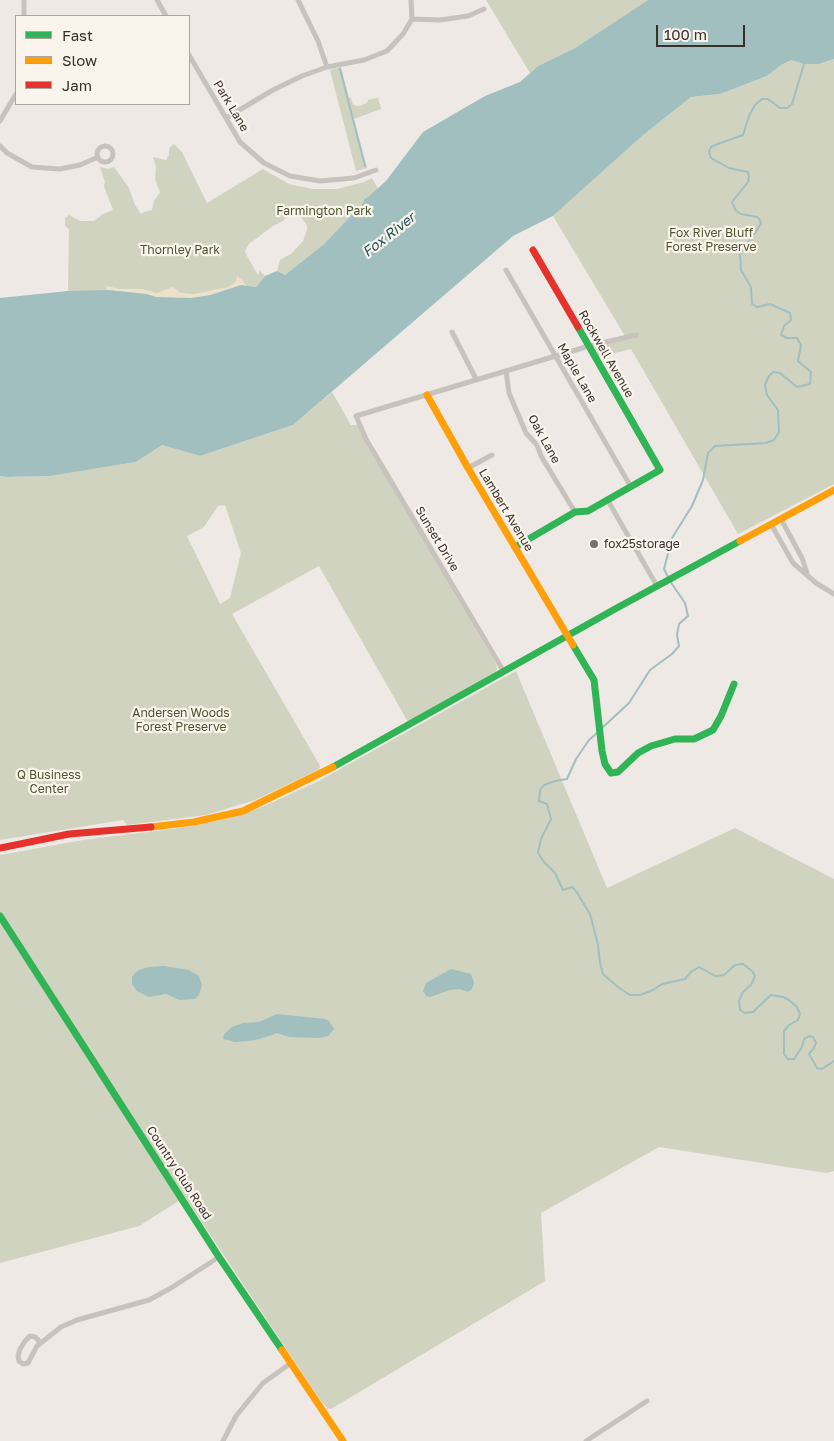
<!DOCTYPE html>
<style>
body{margin:0}
#map{position:relative;width:834px;height:1441px;overflow:hidden;background:#eee9e4;font-family:"Golos Text",sans-serif}
canvas{display:block}
.legend{position:absolute;left:15px;top:15px;width:175px;height:90px;box-sizing:border-box;background:#faf4ed;border:1px solid #ada59f;margin:0;padding:6px 9px;list-style:none;font-size:15px;color:#392f2b}
.legend li{display:flex;align-items:center;gap:10px;height:25px}
.legend b{width:25px;border:1px solid #ada59f}
.scale{position:absolute;left:656px;top:25px;width:89px;height:22px;box-sizing:border-box;border:2px solid #392f2b;border-top:0;padding-left:6px;font-size:15px;line-height:18px;white-space:nowrap;color:#392f2b;-webkit-text-stroke:4px #faf4ed;paint-order:stroke}
</style>
<div id="map">
<canvas width="834" height="1441"></canvas>
<ul class="legend">
<li><b style="height:6px;background:#30b455"></b>Fast</li>
<li><b style="height:6px;background:#ff9f0a"></b>Slow</li>
<li><b style="height:6px;background:#e5322d"></b>Jam</li>
</ul>
<div class="scale">100 m</div>
</div>
<script>
const c = document.querySelector('canvas').getContext('2d');
c.lineJoin = 'round';
function fill(path, color) { c.fillStyle = color; c.fill(path, 'evenodd'); }
const poly = rows => new Path2D(rows.map(r => 'M' + r).join(''));
function stroke(path, color, width, dash) { c.strokeStyle = color; c.lineWidth = width; c.lineCap = dash ? 'butt' : 'round'; c.setLineDash(dash || []); c.stroke(path); }
function drawText(font, color, halo, rows, align = 'center') {
  c.font = font + ' "Golos Text",sans-serif'; c.lineWidth = 4.5; c.setLineDash([]); c.textBaseline = 'middle'; c.strokeStyle = halo; c.fillStyle = color; for (const [text, x, y, turn = 0] of rows) {
    c.save(); c.translate(x, y); c.rotate((+turn || 0) * Math.PI / 180); c.textAlign = isNaN(turn) ? turn : align; if (halo) c.strokeText(text, 0, 0); c.fillText(text, 0, 0); c.restore();
  }
}
const green = poly([
 [486,0,648,0,575,48,538,66,530,73],
 [834,59,834,484,738,534,631,349,599,357,591,344,625,336,553,216,642,136,691,97,720,94,767,76,781,65,791,60,804,64,819,64],
 [341,67,349,98,351,98,353,105,359,106,367,103,368,100,378,98,381,109,354,119,367,168,356,171,330,70],
 [174,144,182,152,207,203,263,169,289,184,313,189,337,189,364,182,372,178,378,189,367,199,364,199,363,203,324,244,285,275,277,271,280,260,292,253,303,241,307,230,307,225,300,216,292,213,287,216,283,221,273,226,249,244,245,251,247,256,258,275,259,274,259,270,265,276,256,287,241,285,191,298,68,291,69,229,65,226,65,218,69,215,80,221,94,221,103,214,113,210,104,186,105,182,100,167,108,169,114,167,129,188,135,205,141,214,144,212,152,210,154,201,160,192,155,179,156,167,153,157,166,160,169,155,169,148],
 [332,392,351,425,358,425,496,664,497,669,495,672,408,722,319,566,232,614,319,764,320,767,318,770,255,800,206,815,127,825,123,820,0,840,0,476,7,477,50,476,136,462,162,445,200,456,293,425],
 [225,505,241,553,230,598,220,604,187,536,204,527,218,506],
 [516,671,607,888,735,828,834,879,834,1171,826,1173,659,1147,541,1213,545,1281,331,1409,327,1408,321,1401,185,1197,139,1226,0,1263,0,855,83,840,180,828,221,820,260,808,317,782]
]);
const sand = poly([
 [237,276,242,280,247,286,241,285,210,295,191,298,157,297,146,294,106,290,107,286,119,289,142,289,157,293,173,287,181,293,194,294,228,287,236,282]
]);
const water = poly([
 [648,0,834,0,834,59,819,64,804,64,791,60,781,65,767,76,720,94,691,97,642,136,553,216,513,236,293,425,200,456,162,445,136,462,50,476,7,477,0,476,0,298,68,291,108,290,146,294,157,297,191,298,210,295,241,285,256,287,265,276,277,271,285,275,324,244,363,203,364,199,367,198,386,181,423,132,485,96,520,82,538,66,575,48],
 [164,966,189,970,199,976,202,985,199,995,195,999,180,1000,166,994,149,997,137,991,132,984,132,977,135,973,139,970,149,967],
 [451,969,471,974,474,983,472,989,468,992,459,989,450,990,430,997,426,996,423,991,426,983],
 [277,1014,325,1019,329,1021,334,1029,328,1036,320,1038,289,1037,277,1033,260,1039,249,1041,235,1042,223,1039,224,1034,232,1027,243,1023,259,1022]
]);
const stream = poly([
 [340,69,365,166],
 [668,577,664,569,672,538,692,506,703,480,708,453,715,446,766,443,774,440,779,432,778,410,767,395,765,385,769,376,773,372,780,373,797,387,810,384,811,372,798,361,801,345,797,338,787,338,781,335,784,326,791,320,790,313,770,304,757,307,752,304,751,287,741,270,740,254,761,224,760,220,757,217,741,214,736,211,732,202,748,182,749,177,748,172,729,168,711,158,709,152,711,147,715,145,743,135,749,116,755,105,762,99,768,99,780,108,787,108,792,104,804,64,803,62],
 [602,728,629,703,650,670,672,654,679,646,677,635,679,624,688,616,685,603,670,581],
 [597,733,589,740,576,759,567,779,555,781,544,785,540,790,539,801,547,804,551,819,541,839,538,853,544,862,555,873,563,890,572,887,576,891,590,914,598,945,600,963,603,974,618,987,630,995,640,995,653,990,662,984,685,979,691,972,699,967,715,976,724,975,735,965,743,964,752,971,755,976,751,985,743,992,739,1001,740,1010,745,1013,753,1012,771,995,783,997,789,1000,797,1007,800,1014,798,1020,789,1025,784,1031,784,1054,788,1059,794,1059,802,1047,804,1039,809,1036,813,1037,816,1043,814,1048,809,1054,817,1068,822,1069,834,1061]
]);
const street = poly([
 [24,0,24,16],
 [157,0,166,16],
 [298,0,318,41,327,67],
 [411,0,412,19],
 [412,19,440,20,468,16,484,9],
 [189,55,240,142,264,163,290,176,320,181,354,178,376,170],
 [226,118,273,90,302,76,327,67,364,60,387,51,403,34,412,19],
 [0,121,16,94],
 '97 154a8 8 0 1 1 16 0a8 8 0 1 1-16 0Z',
 [0,146,7,153,32,167,60,169,80,165,98,157],
 [506,270,631,487],
 [452,332,476,379],
 [506,371,509,393,526,433,537,445,541,456,575,512],
 [468,468,492,455],
 [607,499,657,586],
 [781,519,802,558,807,573],
 [771,524,793,563,816,583,834,594],
 [504,672,366,439,356,416,589,346,636,335],
 [41,1343,35,1337,30,1336,25,1341,20,1349,18,1356,19,1361,23,1364,28,1363,37,1346,61,1327,77,1320,149,1300,171,1288,219,1257],
 [223,1441,236,1416,263,1383,291,1363],
 [586,1441,647,1401]
]);
const fast = poly([
 [515,547,575,512,588,511,660,470,578,327],
 [573,645,594,680,602,751,605,764,611,773,618,772,638,753,651,746,675,739,694,739,713,730,721,716,734,684],
 [333,767,615,609,740,541],
 [0,916,219,1257,282,1350]
]);
const slow = poly([
 [427,395,468,468,573,645],
 [740,541,834,490],
 [151,827,194,822,243,811,333,767],
 [282,1350,343,1441]
]);
const jam = poly([
 [533,250,578,327],
 [0,848,69,834,151,827]
]);
const markers = [
 [594,544,5,"#78706c"]
];
const streetNames = [
 ["Park Lane",231,106,59],
 ["Rockwell Avenue",606,354,60],
 ["Maple Lane",577,373,60],
 ["Oak Lane",544,439,61],
 ["Lambert Avenue",506,510,59],
 ["Sunset Drive",437,539,59],
 ["Country Club Road",179,1173,57]
];
const parkNames = [
 ["Farmington Park",324,211],
 ["Fox River Bluff",711,233],
 ["Forest Preserve",711,247],
 ["Thornley Park",180,250],
 ["Andersen Woods",181,713],
 ["Forest Preserve",181,727],
 ["Q Business",49,775],
 ["Center",49,789]
];
const poiNames = [
 ["fox25storage",604,544]
];
const waterNames = [
 ["Fox River",389,235,-38]
];
fill(green, '#d0d3bf');
fill(sand, '#ede1cc');
fill(water, '#a1bfbf');
stroke(stream, '#a1bfbf', 2);
stroke(street, '#c8c2bd', 5);
stroke(fast, '#30b455', 7);
stroke(slow, '#ff9f0a', 7);
stroke(jam, '#e5322d', 7);
for (const [x, y, r, color] of markers) { const dot = new Path2D(); dot.arc(x, y, r, 0, 2 * Math.PI); c.fillStyle = color; c.fill(dot); stroke(dot, '#faf4ed', 2); }
drawText('12px', '#392f2b', '#faf4ed', streetNames);
drawText('12px', '#49572f', '#faf4ed', parkNames);
drawText('12px', '#392f2b', '#faf4ed', poiNames, 'left');
drawText('italic 14px', '#21565a', '#faf4ed', waterNames);
</script>
